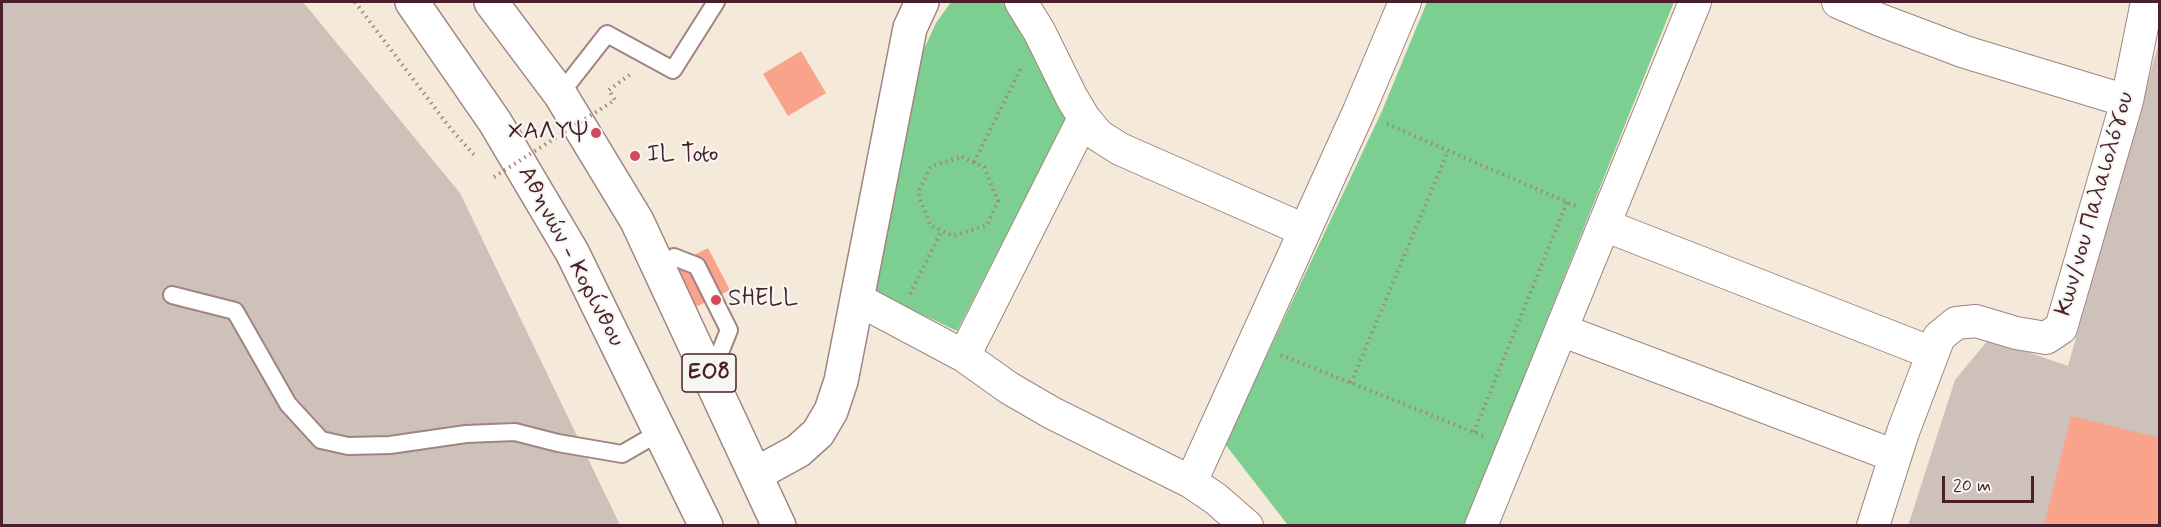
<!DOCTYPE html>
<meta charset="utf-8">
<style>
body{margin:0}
#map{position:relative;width:2161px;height:527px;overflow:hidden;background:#f5e9da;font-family:Mynerve,sans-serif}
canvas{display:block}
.frame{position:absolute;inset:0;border:3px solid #4a1f2b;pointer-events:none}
.scale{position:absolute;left:1942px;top:476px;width:92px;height:27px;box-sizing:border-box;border:3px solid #4a1f2b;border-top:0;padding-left:8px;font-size:18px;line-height:21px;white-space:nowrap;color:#4a1f2b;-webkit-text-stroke:4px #f6f6f2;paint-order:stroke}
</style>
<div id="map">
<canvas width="2161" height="527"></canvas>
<div class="frame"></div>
<div class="scale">20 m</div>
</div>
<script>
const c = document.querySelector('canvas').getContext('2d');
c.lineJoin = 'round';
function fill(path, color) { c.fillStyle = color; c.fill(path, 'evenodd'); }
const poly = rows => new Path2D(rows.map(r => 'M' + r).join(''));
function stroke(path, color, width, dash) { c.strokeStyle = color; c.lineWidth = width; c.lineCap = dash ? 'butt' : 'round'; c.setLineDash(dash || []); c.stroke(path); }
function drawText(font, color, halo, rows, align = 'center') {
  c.font = font + ' Mynerve,sans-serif'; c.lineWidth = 4.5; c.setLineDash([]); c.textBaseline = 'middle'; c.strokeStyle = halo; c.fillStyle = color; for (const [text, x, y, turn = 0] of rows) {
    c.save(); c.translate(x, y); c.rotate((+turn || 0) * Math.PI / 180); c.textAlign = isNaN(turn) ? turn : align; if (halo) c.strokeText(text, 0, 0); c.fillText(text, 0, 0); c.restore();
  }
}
const industrial = poly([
 [2,2,303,2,460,193,620,525,2,525],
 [2159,42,2159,525,1908,526,1955,380,1989,339,2068,366]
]);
const green = poly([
 [951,2,1003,2,1069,112,957,331,875,292,913,88,924,49,936,23],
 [1427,2,1674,2,1465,525,1290,525,1287,524,1225,444,1382,111]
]);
const building = poly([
 [801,51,826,93,788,116,763,74],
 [708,248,730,290,694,308,672,266],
 [2071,416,2160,438,2160,526,2044,526]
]);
const path = poly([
 [355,2,450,128,476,157],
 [609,90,632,73],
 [1387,124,1578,207],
 [962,157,984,167,998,201,987,225,953,236,930,225,918,193,931,166,962,157],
 [974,162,1022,66],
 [910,294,942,230],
 [1281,355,1486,437],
 [1351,383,1448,151],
 [1474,432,1567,202]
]);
const lane = poly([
 [560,94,607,34,673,70,716,2],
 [674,257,697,266,729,330,721,350],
 [172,295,235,311,288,404,321,440,348,446,390,445,466,434,515,432,558,443,622,454,660,432]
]);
const street = poly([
 [1021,2,1039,31,1072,98,1084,118,1098,135,1120,149,1304,230],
 [1838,2,1880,20,1965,52,2127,101],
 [1604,225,1932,353],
 [857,299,964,356,1009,388,1052,413,1191,482,1216,499,1247,526],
 [1561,330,1895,456],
 [964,356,1084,118],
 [1191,482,1359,111,1405,2],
 [1481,526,1695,2],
 [1873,526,1903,432,1939,337,1956,323,1976,321,2016,333,2046,338,2061,328,2127,101,2147,2]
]);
const secondary = poly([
 [756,474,798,451,818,433,831,411,841,381,910,28,922,2]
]);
const highway = poly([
 [412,2,495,122,572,252,706,526],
 [491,2,560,94,637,221,779,526]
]);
const pathBridge = poly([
 [494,177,615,100,609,90]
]);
const markers = [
 [596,133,6,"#d1495b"],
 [635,156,6,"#d1495b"],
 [716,300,6,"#d1495b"]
];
const shields = [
 [709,373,54]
];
const shieldNames = [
 ["ΕΟ8",709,373]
];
const poiNames = [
 ["ΧΑΛΥΨ",584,133,"right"],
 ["IL Toto",647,156],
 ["SHELL",728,300]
];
const streetNames = [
 ["Κων/νου Παλαιολόγου",2096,204,-74],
 ["Αθηνών - Κορίνθου",570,257,62]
];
fill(industrial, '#cec1ba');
fill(green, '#7dcf91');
fill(building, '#f9a38b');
stroke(lane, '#a08482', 20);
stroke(street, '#a08482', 34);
stroke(secondary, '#a08482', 36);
stroke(highway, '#a08482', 36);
stroke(path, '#a08482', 4, [1.5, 4.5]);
stroke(lane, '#fff', 16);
stroke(street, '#fff', 32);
stroke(secondary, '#fff', 33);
stroke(highway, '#fff', 33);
stroke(pathBridge, '#a08482', 4, [1.5, 4.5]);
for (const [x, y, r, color] of markers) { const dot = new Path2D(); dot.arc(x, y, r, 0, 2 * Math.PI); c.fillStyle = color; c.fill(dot); stroke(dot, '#f6f6f2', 2); }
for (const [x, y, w] of shields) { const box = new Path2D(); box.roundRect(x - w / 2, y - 19, w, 38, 4.5); c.fillStyle = '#f6f6f2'; c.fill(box); stroke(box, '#4a1f2b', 1.5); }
drawText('bold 22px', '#4a1f2b', null, shieldNames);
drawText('24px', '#4a1f2b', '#f6f6f2', poiNames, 'left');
drawText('24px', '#4a1f2b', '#f6f6f2', streetNames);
</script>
